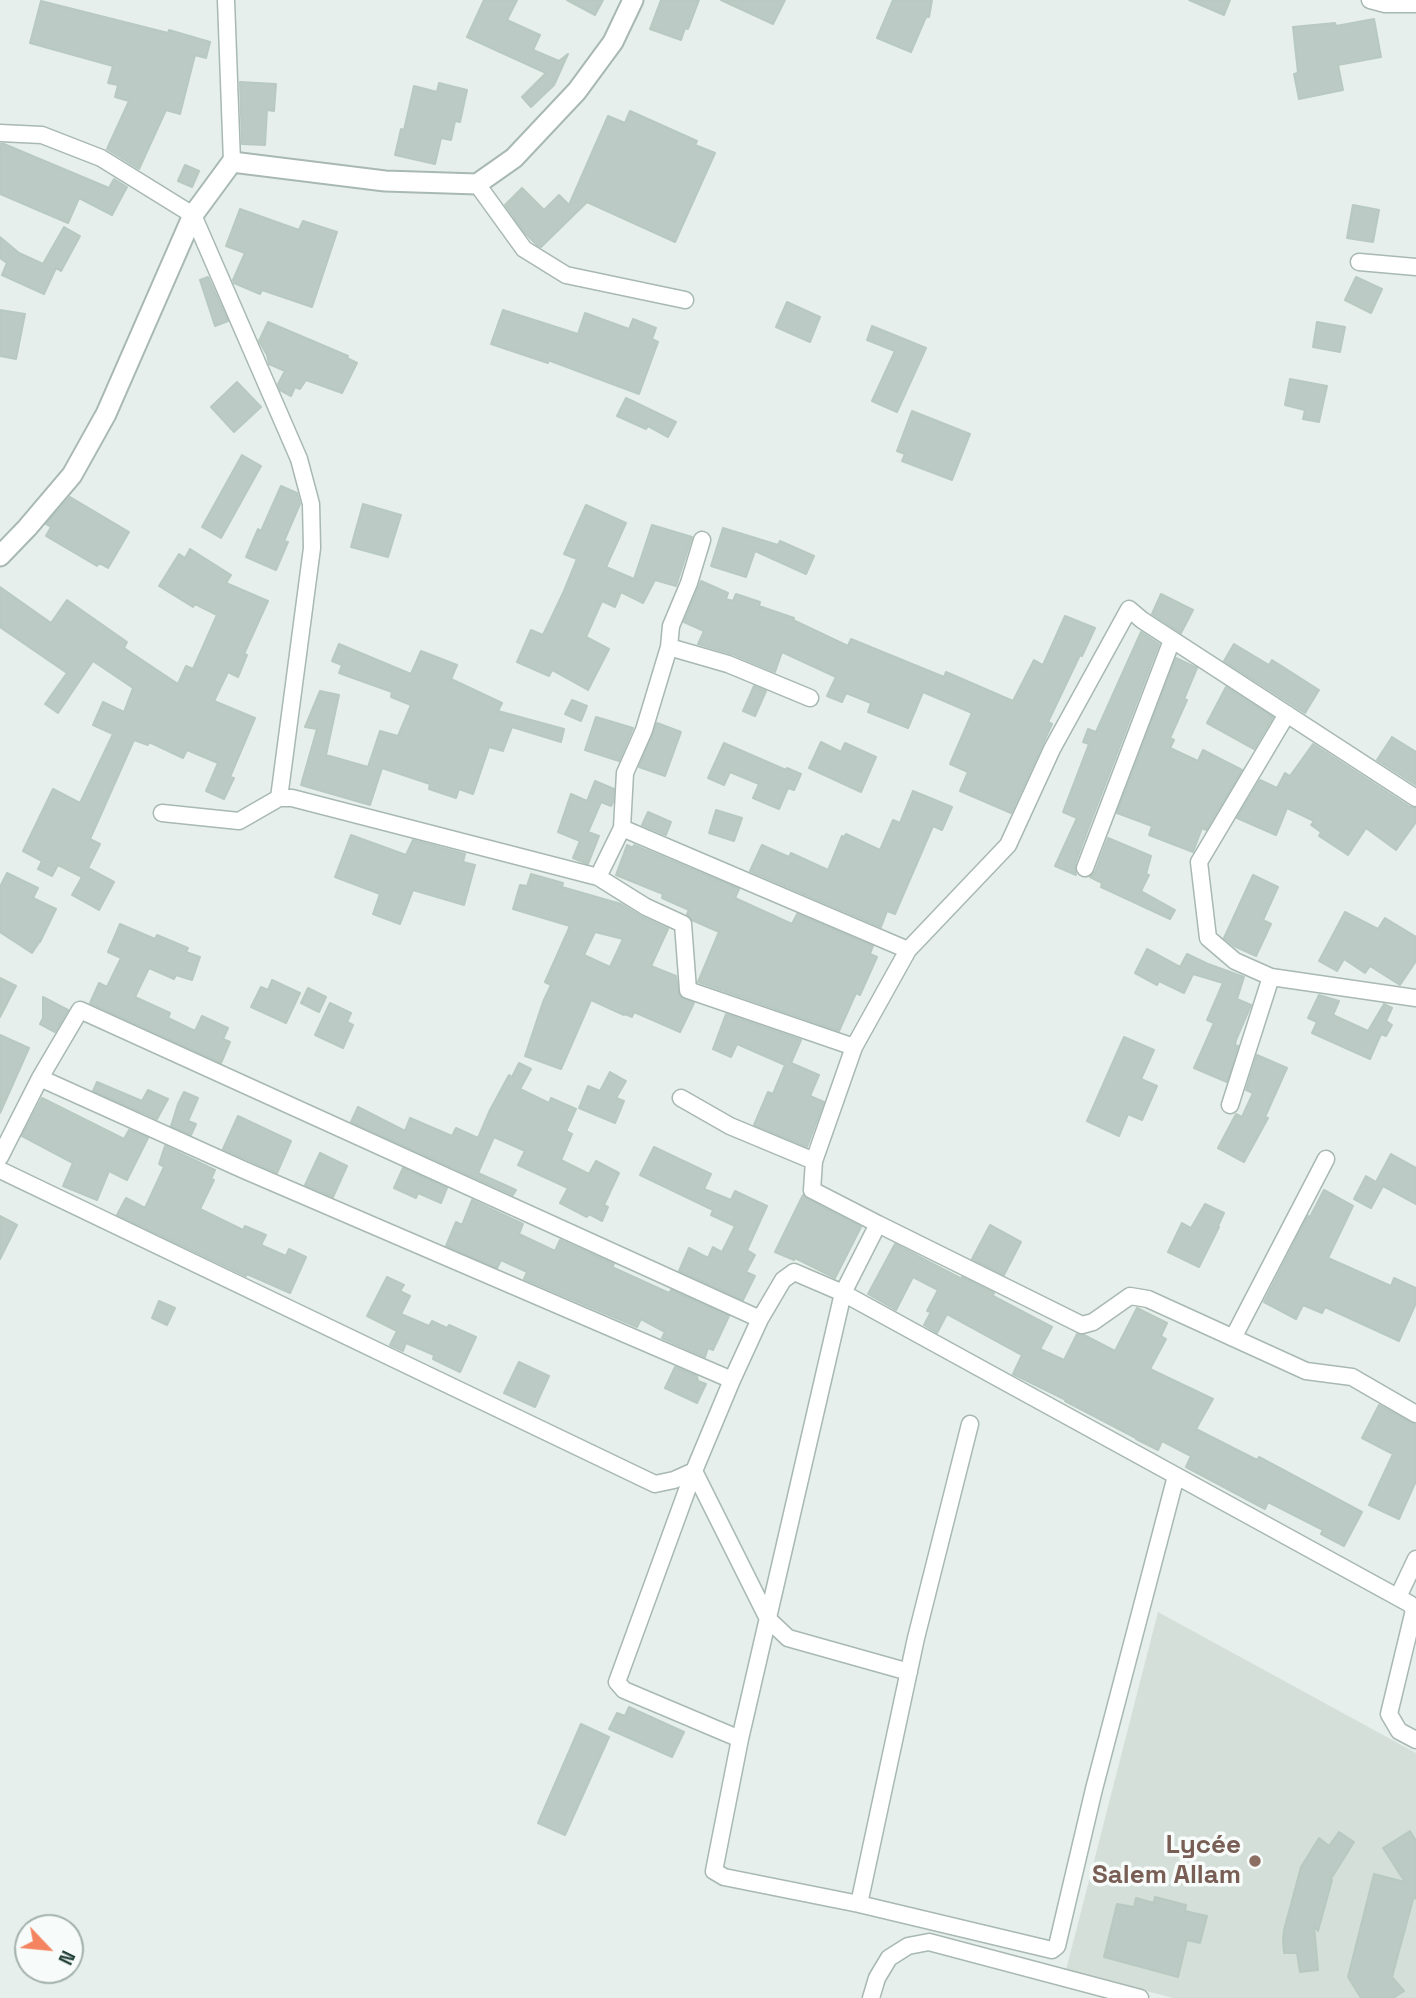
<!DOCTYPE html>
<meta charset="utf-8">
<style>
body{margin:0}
#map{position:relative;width:1416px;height:1998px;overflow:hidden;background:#e6efeb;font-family:"Space Grotesk",sans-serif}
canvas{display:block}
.north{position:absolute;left:14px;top:1914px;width:70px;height:70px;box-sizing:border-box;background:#f7fbf9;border:2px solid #a3b1ad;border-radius:50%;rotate:116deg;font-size:19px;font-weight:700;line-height:28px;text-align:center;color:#24423a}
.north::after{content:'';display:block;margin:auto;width:24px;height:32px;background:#f4845f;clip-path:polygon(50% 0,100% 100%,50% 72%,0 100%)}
</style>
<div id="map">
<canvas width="1416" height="1998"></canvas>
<div class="north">N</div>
</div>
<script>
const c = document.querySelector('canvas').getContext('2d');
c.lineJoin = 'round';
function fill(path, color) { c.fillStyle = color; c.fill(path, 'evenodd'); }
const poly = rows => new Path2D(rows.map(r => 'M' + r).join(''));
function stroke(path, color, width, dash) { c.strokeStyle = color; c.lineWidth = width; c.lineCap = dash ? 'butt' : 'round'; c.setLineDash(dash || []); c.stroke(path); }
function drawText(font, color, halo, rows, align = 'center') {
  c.font = font + ' "Space Grotesk",sans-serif'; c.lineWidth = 7; c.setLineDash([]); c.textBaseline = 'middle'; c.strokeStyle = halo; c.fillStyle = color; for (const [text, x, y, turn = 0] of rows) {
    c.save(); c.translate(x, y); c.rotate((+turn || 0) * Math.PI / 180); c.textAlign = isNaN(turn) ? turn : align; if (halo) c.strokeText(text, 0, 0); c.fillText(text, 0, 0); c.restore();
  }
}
const built = poly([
 [1158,1612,1416,1753,1416,1998,1173,1998,1066,1970]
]);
const building = poly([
 [484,0,517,0,507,20,540,35,533,50,559,61,568,54,554,85,531,107,522,97,546,73,467,37,484,0],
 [567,0,603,0,595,15,567,0],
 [661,0,699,0,688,29,685,28,681,40,650,29,661,0],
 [721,0,785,0,773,24,721,0],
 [893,0,932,0,929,17,926,17,911,52,877,38,893,0],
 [1189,0,1230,0,1224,15,1189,0],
 [41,1,168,33,169,30,210,42,206,58,195,55,180,114,166,110,139,169,107,149,129,101,115,97,118,85,108,83,113,66,30,43,41,1],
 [1374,19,1381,57,1338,65,1343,90,1299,99,1294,74,1298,73,1293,27,1335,23,1336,26,1374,19],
 [240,82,276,84,274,111,267,110,265,145,242,144,240,82],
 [439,83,467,90,460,122,455,121,451,140,441,138,435,164,395,155,401,129,404,130,414,86,437,92,439,83],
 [630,111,697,141,695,145,715,153,675,242,587,202,541,247,537,245,525,233,505,205,522,188,544,210,559,195,569,205,608,116,625,123,630,111],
 [0,144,4,144,109,188,114,179,127,187,112,215,79,198,68,223,0,194,0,144],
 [185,165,199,171,192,187,178,181,185,165],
 [1353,205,1379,210,1373,242,1347,238,1353,205],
 [240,209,299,230,303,221,337,232,312,307,262,290,260,294,234,283,233,280,245,253,226,246,240,209],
 [64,227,80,236,61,271,56,268,44,294,2,275,7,263,0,258,0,237,19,253,43,264,64,227],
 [208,277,228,321,215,326,200,280,208,277],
 [1356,277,1382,289,1371,313,1345,300,1356,277],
 [787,302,820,317,810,342,776,327,787,302],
 [0,310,25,314,16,359,0,356,0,310],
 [503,310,578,334,585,313,629,329,633,319,656,328,652,339,658,342,639,394,548,360,548,363,491,344,503,310],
 [268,322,348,356,347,358,357,363,342,393,306,380,300,389,295,387,291,396,280,390,278,384,285,371,269,364,267,355,259,341,268,322],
 [1317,322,1345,327,1340,352,1313,347,1317,322],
 [872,326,926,348,897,412,872,401,895,351,867,340,872,326],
 [1290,379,1327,386,1319,422,1303,419,1305,410,1285,405,1290,379],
 [237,382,261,407,234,432,211,407,237,382],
 [626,398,676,422,668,437,648,426,646,429,617,416,626,398],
 [912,411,970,434,952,480,902,461,905,454,897,451,912,411],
 [242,455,261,466,221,538,202,527,242,455],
 [281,486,297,493,300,504,284,541,288,542,276,570,246,557,258,529,261,531,281,486],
 [70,497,129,532,108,568,99,563,97,566,46,536,51,527,46,524,70,497],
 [363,504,401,515,388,557,351,547,363,504],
 [586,505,626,523,606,567,634,579,652,525,692,537,676,586,655,580,643,603,621,592,615,607,602,601,586,637,609,649,588,690,552,670,549,676,517,662,531,630,543,635,564,591,577,559,564,554,586,505],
 [723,528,778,545,780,541,814,556,806,574,755,551,746,577,711,566,723,528],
 [190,549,231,575,226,583,268,601,244,654,247,655,238,677,228,672,214,701,255,718,230,777,234,778,224,799,206,791,218,763,187,750,183,758,149,742,148,745,134,740,90,839,100,844,88,868,114,882,99,910,72,895,82,877,58,865,52,876,38,869,42,861,23,851,53,789,80,803,113,734,93,725,103,702,124,712,133,688,93,661,58,713,45,704,67,673,0,627,0,587,51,623,67,600,127,642,124,648,178,684,186,666,193,669,217,615,195,604,193,607,159,586,179,554,185,558,190,549],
 [701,581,728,593,726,599,733,601,736,594,760,602,759,606,794,618,793,620,848,646,851,639,944,677,946,672,1013,701,1034,660,1043,665,1065,616,1095,628,1082,656,1080,655,1048,722,1052,724,1011,813,960,791,968,772,950,764,972,713,923,692,908,728,868,712,871,703,846,693,842,702,827,696,836,677,782,652,775,672,732,654,698,644,704,631,684,622,701,581],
 [1161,594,1193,610,1181,633,1152,614,1161,594],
 [1141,632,1159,644,1088,829,1075,864,1076,875,1055,866,1077,818,1063,812,1089,744,1083,742,1088,729,1096,732,1141,632],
 [339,644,411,674,421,651,457,665,451,679,502,703,498,711,564,729,561,742,512,727,503,751,489,747,473,794,459,789,456,798,429,789,430,784,382,768,370,805,301,785,317,729,305,727,320,691,339,695,326,755,368,767,380,731,398,736,411,705,391,697,392,692,339,673,342,665,332,661,339,644],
 [1234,644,1269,665,1272,660,1319,690,1305,713,1224,661,1234,644],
 [1176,658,1197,668,1184,699,1187,700,1170,738,1174,740,1170,748,1198,761,1203,750,1242,770,1206,830,1202,828,1193,852,1149,835,1152,826,1117,813,1176,658],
 [754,686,766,691,755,716,743,711,754,686],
 [1226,687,1273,717,1254,749,1207,723,1226,687],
 [572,700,587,706,581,721,565,714,572,700],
 [596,717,633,728,619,761,585,750,596,717],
 [657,723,681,732,665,776,639,767,657,723],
 [1392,737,1416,752,1416,785,1377,760,1392,737],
 [821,742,841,752,845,743,876,757,861,792,809,768,821,742],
 [724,743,786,770,787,768,801,774,794,790,788,788,779,809,753,798,759,784,730,772,724,785,708,778,724,743],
 [1313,744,1410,807,1416,808,1416,822,1396,850,1366,828,1348,855,1319,836,1321,832,1311,825,1314,821,1287,808,1276,835,1237,818,1260,780,1277,788,1285,773,1290,776,1313,744],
 [595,781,614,789,613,802,611,806,601,802,588,832,599,836,588,864,573,858,580,841,558,832,571,794,587,801,595,781],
 [913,791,952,807,942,830,933,826,895,914,887,911,881,927,750,871,762,845,789,857,791,853,828,870,842,836,844,837,846,834,880,850,893,820,900,823,913,791],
 [716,810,742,818,734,841,709,833,716,810],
 [648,812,671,822,666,835,642,825,648,812],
 [351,835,406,855,413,840,465,854,463,862,475,865,464,905,413,890,400,924,373,914,380,894,335,877,351,835],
 [1108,838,1151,856,1146,874,1149,875,1141,891,1175,910,1170,919,1101,887,1102,883,1090,877,1095,872,1108,838],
 [627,845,633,848,634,845,739,889,735,898,792,924,797,914,873,946,870,954,877,957,860,995,856,993,839,1031,698,982,719,932,692,920,687,914,689,910,662,898,663,894,616,875,627,845],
 [7,873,38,888,33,898,56,909,40,942,40,941,32,953,0,932,0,887,7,873],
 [531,874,563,883,562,887,621,904,642,917,668,929,651,966,676,976,679,996,694,1003,680,1032,634,1012,632,1017,625,1014,624,1015,591,1000,561,1069,525,1056,543,1002,551,985,545,982,570,926,513,909,520,885,527,886,531,874],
 [595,932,623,939,610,967,584,955,595,932],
 [1253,875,1278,887,1263,920,1271,924,1256,956,1234,946,1224,938,1253,875],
 [1345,912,1378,929,1385,918,1416,937,1416,961,1400,985,1370,966,1365,973,1344,959,1337,971,1319,961,1345,912],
 [120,924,155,939,157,935,188,948,186,952,200,957,192,980,176,975,174,979,149,968,135,997,170,1013,168,1018,195,1031,202,1016,228,1028,223,1039,230,1042,221,1063,90,1003,99,983,107,987,121,958,108,952,120,924],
 [1147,949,1180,967,1187,954,1208,964,1244,977,1237,999,1251,1005,1236,1040,1235,1045,1238,1046,1227,1082,1194,1068,1214,1023,1207,1020,1223,983,1193,974,1184,993,1159,981,1157,985,1135,973,1147,949],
 [0,978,16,986,0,1017,0,978],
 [272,980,300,993,286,1023,251,1007,261,987,268,990,272,980],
 [308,988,326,997,319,1012,301,1003,308,988],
 [1319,995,1339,1001,1333,1015,1368,1031,1384,1004,1392,1008,1386,1021,1392,1025,1386,1036,1381,1034,1370,1059,1312,1033,1317,1022,1308,1018,1319,995],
 [43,997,68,1010,55,1032,40,1024,43,1018,43,997],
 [330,1003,351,1013,347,1022,353,1025,343,1048,315,1035,330,1003],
 [726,1014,801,1040,791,1063,819,1075,810,1096,824,1102,807,1147,754,1125,768,1092,773,1094,785,1065,737,1044,731,1057,713,1049,726,1014],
 [0,1035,29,1048,0,1113,0,1035],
 [1124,1037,1154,1050,1141,1079,1157,1086,1142,1120,1128,1114,1119,1136,1087,1121,1124,1037],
 [1257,1055,1287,1068,1265,1117,1268,1118,1244,1162,1218,1148,1236,1114,1242,1117,1253,1093,1246,1090,1257,1055],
 [519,1063,531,1069,520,1089,549,1103,551,1098,576,1109,566,1131,572,1134,561,1160,589,1174,596,1161,619,1173,604,1205,608,1207,602,1221,589,1214,587,1217,560,1203,568,1188,518,1165,525,1151,494,1137,478,1173,516,1190,513,1195,351,1122,358,1107,405,1131,410,1118,452,1136,456,1128,478,1138,490,1110,509,1075,512,1077,519,1063],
 [610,1072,626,1081,616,1098,624,1101,615,1123,579,1108,588,1086,600,1091,610,1072],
 [97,1082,142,1101,148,1090,168,1099,157,1119,93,1091,97,1082],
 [184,1092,198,1098,188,1121,196,1124,191,1135,171,1126,178,1104,184,1092],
 [42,1098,124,1139,129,1130,148,1138,127,1180,109,1171,97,1200,63,1186,73,1163,22,1136,42,1098],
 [238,1116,291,1141,277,1173,223,1149,238,1116],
 [165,1146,215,1170,211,1179,214,1180,200,1209,243,1230,245,1226,266,1235,261,1245,286,1256,289,1249,306,1257,290,1293,247,1274,246,1276,117,1215,126,1198,145,1208,164,1167,159,1164,165,1146],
 [654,1147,711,1174,704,1189,731,1200,735,1191,767,1206,747,1250,755,1255,746,1272,755,1276,743,1300,679,1271,689,1248,708,1258,713,1247,722,1252,735,1226,711,1215,713,1210,640,1175,654,1147],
 [320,1153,347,1166,333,1197,305,1185,320,1153],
 [1391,1154,1416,1168,1416,1204,1383,1186,1371,1208,1354,1199,1366,1176,1376,1182,1391,1154],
 [403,1168,447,1188,441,1203,418,1193,416,1198,394,1188,403,1168],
 [1324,1190,1353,1206,1328,1258,1391,1286,1394,1278,1416,1288,1416,1303,1399,1341,1325,1307,1322,1313,1303,1305,1296,1319,1264,1302,1308,1216,1310,1217,1324,1190],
 [803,1195,807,1199,861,1227,835,1278,795,1258,794,1260,775,1252,803,1195],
 [472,1200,523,1224,519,1234,555,1251,560,1240,614,1264,612,1267,669,1293,671,1290,729,1316,713,1350,708,1348,705,1357,662,1338,665,1332,641,1319,637,1327,524,1279,527,1272,501,1260,497,1268,446,1246,456,1222,462,1225,472,1200],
 [1205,1204,1224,1213,1218,1226,1219,1227,1199,1267,1168,1252,1182,1223,1191,1228,1205,1204],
 [0,1216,17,1225,0,1259,0,1216],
 [990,1225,1021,1242,1004,1275,972,1259,990,1225],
 [895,1244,962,1279,962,1277,994,1293,993,1296,1052,1327,1040,1349,1064,1360,1077,1334,1084,1335,1115,1351,1137,1308,1167,1323,1161,1336,1166,1339,1150,1369,1213,1399,1196,1429,1257,1460,1259,1457,1362,1512,1344,1546,1321,1534,1323,1530,1268,1502,1265,1509,1186,1467,1191,1456,1162,1441,1158,1450,1136,1439,1136,1438,1065,1401,1066,1400,1013,1374,1022,1355,947,1314,937,1333,924,1325,931,1312,927,1311,938,1290,913,1277,896,1310,868,1294,895,1244],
 [387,1277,404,1285,400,1291,410,1296,401,1314,429,1326,432,1321,447,1328,449,1325,476,1337,460,1372,433,1359,434,1355,406,1343,403,1351,390,1345,397,1331,367,1316,387,1277],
 [159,1301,175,1308,167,1325,152,1318,159,1301],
 [519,1362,549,1376,535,1407,504,1393,519,1362],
 [675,1367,697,1376,698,1381,706,1384,697,1403,665,1388,675,1367],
 [1379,1405,1416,1425,1416,1481,1399,1519,1369,1505,1393,1454,1362,1438,1379,1405],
 [629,1707,684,1732,672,1757,609,1729,617,1713,625,1716,629,1707],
 [581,1724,609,1737,565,1835,538,1823,581,1724],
 [1410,1831,1416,1841,1416,1899,1414,1896,1392,1977,1404,1991,1393,1998,1361,1998,1348,1977,1374,1874,1405,1882,1383,1848,1410,1831],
 [1339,1832,1354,1842,1329,1882,1332,1880,1318,1931,1314,1925,1318,1970,1300,1972,1297,1953,1284,1953,1283,1940,1284,1930,1301,1867,1319,1838,1329,1846,1339,1832],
 [1155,1897,1186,1905,1185,1911,1207,1916,1200,1943,1187,1940,1178,1977,1104,1957,1117,1904,1134,1907,1136,1898,1154,1903,1155,1897]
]);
const minor = poly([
 [226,0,232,162],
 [1370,0,1385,4,1416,4],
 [0,133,42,135,101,158,193,215,299,459,311,504,312,548,279,798,292,798,598,877,622,828,908,950],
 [477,184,524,249,566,275,685,300],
 [1359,262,1416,267],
 [669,647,728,664,810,698],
 [1287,714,1199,862,1208,938,1235,961,1271,977,1416,998],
 [162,813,239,821,279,798],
 [622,828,625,773,644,730,669,647,671,626,689,583,702,540],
 [1085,868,1172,640],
 [598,877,646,907,683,924,688,990,854,1047],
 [40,1078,244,1170,732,1380],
 [681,1098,730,1126,814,1161],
 [1230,1105,1271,977],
 [0,1157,40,1078,80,1010,760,1319],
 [0,1170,655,1484,674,1480,694,1471,732,1380,760,1319,783,1280,794,1272,843,1293,1410,1604,1414,1610,1389,1714,1399,1731,1416,1740],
 [878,1224,1082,1325,1093,1322,1130,1296,1148,1299,1306,1371,1352,1377,1416,1414],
 [1233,1338,1326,1159],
 [970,1424,916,1638,859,1904,724,1877,714,1871,740,1739,843,1293,878,1224,812,1190,814,1161,854,1047,908,950,1008,845,1052,749,1129,609,1142,620,1416,798],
 [694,1471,617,1682,624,1690,740,1739],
 [694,1471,768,1619,788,1638,909,1672],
 [1398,1597,1416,1559],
 [859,1904,1052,1950,1057,1946,1094,1789,1176,1476],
 [871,1998,877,1978,889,1958,908,1946,929,1942,1140,1998]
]);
const tertiary = poly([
 [0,556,27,528,72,475,106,414,193,215,232,162,385,181,477,184,514,158,577,91,613,42,633,0]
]);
const markers = [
 [1255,1861,7,"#8d6e63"]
];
const educationNames = [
 ["Lycée",1241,1846],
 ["Salem Allam",1241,1876]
];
fill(built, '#d4dfda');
fill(building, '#bbcac4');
stroke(building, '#b8c9c2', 2);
stroke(minor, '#a8b8b2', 19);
stroke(tertiary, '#a8b8b2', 23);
stroke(minor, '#fff', 16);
stroke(tertiary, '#fff', 19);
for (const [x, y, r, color] of markers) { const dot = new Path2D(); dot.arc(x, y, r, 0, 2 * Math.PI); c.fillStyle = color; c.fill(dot); stroke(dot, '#f7fbf9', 2.5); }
drawText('bold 26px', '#785e54', '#f7fbf9', educationNames, 'right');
</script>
